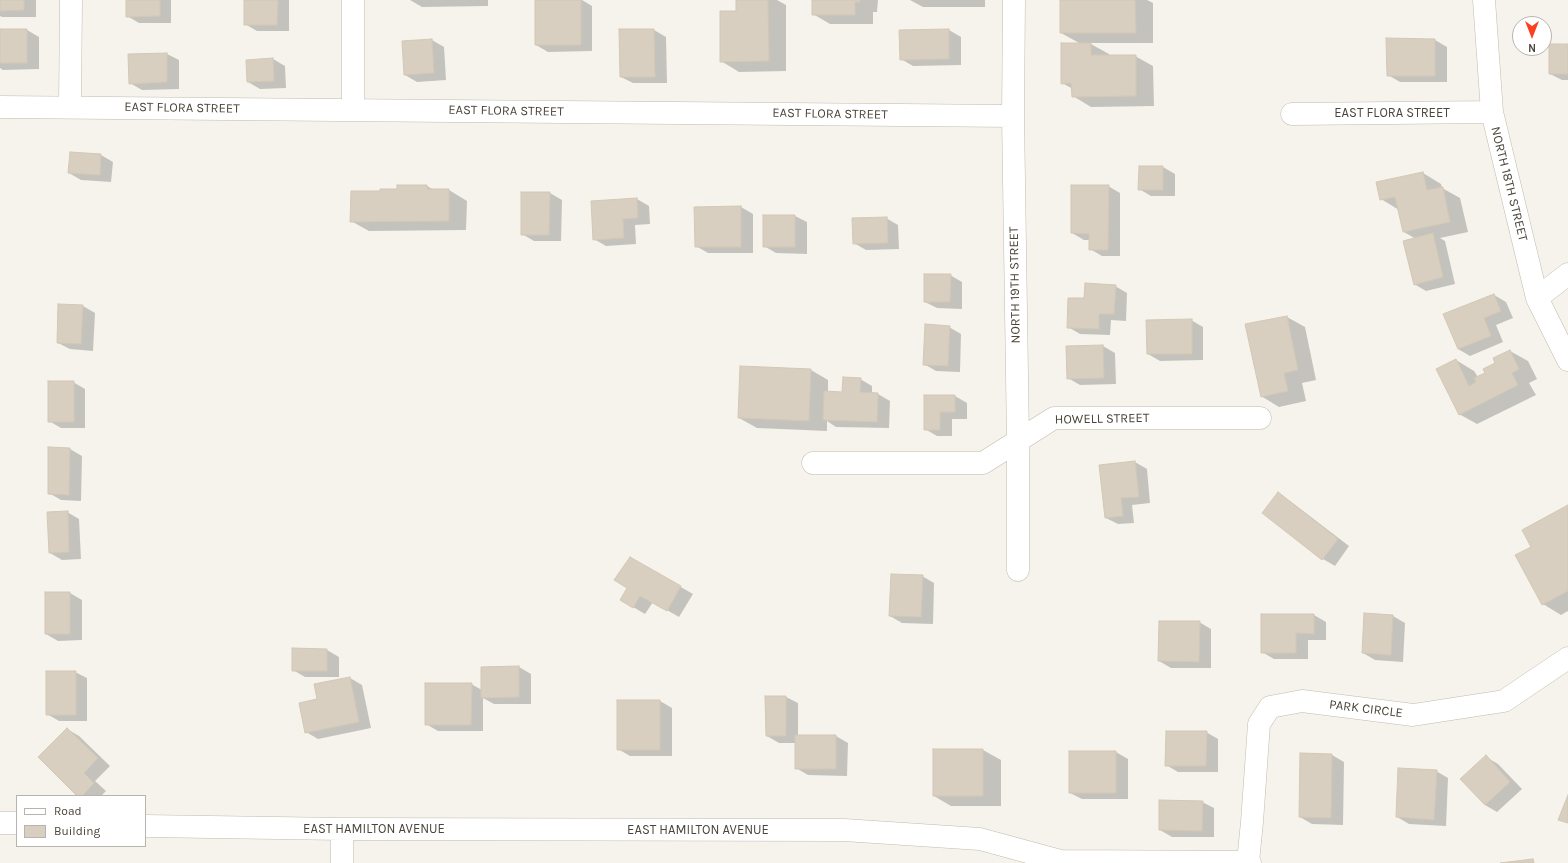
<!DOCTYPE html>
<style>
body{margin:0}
#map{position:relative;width:1568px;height:863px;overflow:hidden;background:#f6f3ec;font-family:Karla,sans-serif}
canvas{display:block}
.legend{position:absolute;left:16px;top:795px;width:130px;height:52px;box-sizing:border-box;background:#fff;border:1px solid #b7b4b0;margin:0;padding:5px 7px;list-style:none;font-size:12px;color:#4b4439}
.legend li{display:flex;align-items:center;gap:8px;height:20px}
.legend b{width:20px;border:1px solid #b7b4b0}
.north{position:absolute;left:1512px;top:16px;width:40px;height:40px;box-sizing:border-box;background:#fff;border:1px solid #b7b4b0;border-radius:50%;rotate:180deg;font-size:11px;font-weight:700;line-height:16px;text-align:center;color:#4b4439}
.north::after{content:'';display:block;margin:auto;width:14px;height:18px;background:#fc3f1d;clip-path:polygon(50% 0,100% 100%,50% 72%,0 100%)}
</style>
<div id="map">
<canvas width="1568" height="863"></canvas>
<ul class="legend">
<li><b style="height:5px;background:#fff"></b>Road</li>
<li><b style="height:11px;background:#d8cfc1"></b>Building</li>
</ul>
<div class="north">N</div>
</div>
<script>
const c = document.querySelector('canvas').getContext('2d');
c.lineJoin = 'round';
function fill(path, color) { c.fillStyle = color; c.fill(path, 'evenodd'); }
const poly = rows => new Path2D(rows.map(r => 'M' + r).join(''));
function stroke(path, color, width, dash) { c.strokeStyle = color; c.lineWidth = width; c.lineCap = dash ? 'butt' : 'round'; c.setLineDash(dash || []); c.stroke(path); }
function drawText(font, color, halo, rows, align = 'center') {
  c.font = font + ' Karla,sans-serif'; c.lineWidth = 3; c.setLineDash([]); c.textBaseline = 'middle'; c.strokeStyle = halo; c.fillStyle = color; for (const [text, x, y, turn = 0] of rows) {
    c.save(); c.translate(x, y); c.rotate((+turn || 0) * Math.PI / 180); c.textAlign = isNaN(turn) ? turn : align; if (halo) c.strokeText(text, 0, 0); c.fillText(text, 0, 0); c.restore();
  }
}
const shadow = poly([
 [0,0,36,0,36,17,2,17,0,16],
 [127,0,171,0,171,23,139,23,127,16],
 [245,0,289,0,289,31,257,31,245,24],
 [410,0,488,0,488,6,422,7],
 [536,0,582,0,592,6,592,51,548,52,536,45],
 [737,0,777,0,786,5,786,71,739,72,721,61,737,12],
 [813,0,878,0,877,12,873,12,873,24,830,24,813,14],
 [910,0,985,0,985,7,923,7],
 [1061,0,1147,0,1153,3,1153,43,1089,43,1109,54,1109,56,1135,56,1153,66,1154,106,1091,107,1073,96,1073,89,1062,83,1081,44,1061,33],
 [0,30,27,30,39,37,39,69,3,70,0,68],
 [620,30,654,30,666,37,667,83,633,83,621,77],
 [949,30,961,37,961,65,913,66,901,59],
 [432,40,444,47,446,80,417,82,405,75],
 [1435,40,1447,47,1447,82,1400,82,1388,75],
 [1568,45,1568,80,1562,80,1550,74],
 [167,54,179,60,179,89,142,90,130,83],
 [273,59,285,66,286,88,260,89,248,82],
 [101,155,113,162,111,182,81,180,69,173],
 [1139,167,1163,167,1175,174,1175,196,1151,196,1139,189],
 [1423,173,1441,184,1442,188,1460,198,1468,232,1440,238,1445,241,1455,284,1426,291,1414,284,1416,239,1404,232,1399,210,1381,199],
 [398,186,427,186,434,190,449,190,467,201,466,230,369,231,351,221,398,190],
 [1108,186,1120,193,1120,256,1102,256,1090,249,1090,240,1084,240,1072,233],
 [550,193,562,200,561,241,534,241,522,234],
 [637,199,649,206,650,224,635,225,636,244,606,246,594,239],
 [741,207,753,214,753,253,708,253,696,246],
 [764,216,795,216,807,222,807,254,776,253,764,246],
 [886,218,898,225,899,249,866,250,854,243],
 [950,275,962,282,962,309,937,308,925,302],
 [1115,286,1127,293,1126,321,1111,320,1110,335,1080,334,1068,327,1085,299],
 [1494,295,1506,302,1513,318,1496,325,1503,342,1470,356,1458,349],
 [83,306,95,313,93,351,70,349,58,343],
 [1287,317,1305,327,1316,380,1302,383,1306,401,1279,407,1261,396],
 [1191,320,1203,327,1203,360,1160,361,1148,354],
 [949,327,961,334,960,372,936,371,924,364],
 [1103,346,1115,353,1116,384,1080,385,1068,378],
 [1510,351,1528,361,1537,379,1529,383,1536,395,1477,424,1459,414,1456,360,1474,371,1478,377,1486,373],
 [811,370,828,380,828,392,843,393,860,379,872,386,872,394,878,394,890,401,889,428,836,427,827,421,827,431,757,428,739,418],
 [73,382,85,389,85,428,61,428,49,421],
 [925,396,955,396,967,403,967,419,952,419,952,436,937,436,925,429],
 [70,449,82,456,81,501,61,500,49,493],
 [1135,462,1147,469,1150,503,1132,505,1134,523,1118,524,1106,518],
 [1278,494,1290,501,1349,546,1335,566,1323,559],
 [1568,506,1568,611,1561,615,1543,604,1532,547],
 [67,512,79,519,81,559,62,560,50,553],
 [630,558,693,594,679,617,653,602,645,614,621,600,628,588],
 [922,576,934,583,933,624,902,623,890,616],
 [70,593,82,600,82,640,58,641,46,634],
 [1314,615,1326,622,1326,640,1308,640,1308,659,1274,659,1262,652],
 [1393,616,1405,623,1403,662,1375,660,1363,653],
 [1199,622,1211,629,1211,668,1171,668,1159,661],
 [327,650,339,657,339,677,305,677,293,670],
 [519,667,531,674,531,704,494,704,483,698,483,731,438,731,426,724,471,684,482,690],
 [75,672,87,678,87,721,59,721,47,714],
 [350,678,362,685,371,728,318,739,306,732,318,700],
 [786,697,798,703,798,736,836,736,848,743,847,776,808,775,796,768,796,743,779,743,767,736],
 [660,701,672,708,672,756,630,756,618,749],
 [67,729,79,736,110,766,95,781,106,791,101,796,79,796],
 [1206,732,1218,739,1218,772,1178,772,1166,765],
 [934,750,983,750,1001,760,1001,806,951,806,934,796],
 [1070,752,1116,752,1128,759,1128,799,1082,799,1070,793],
 [1332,755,1344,762,1343,825,1312,824,1300,817],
 [1486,757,1498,764,1522,789,1497,812,1485,805],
 [1436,771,1448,778,1446,826,1409,824,1397,817],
 [1202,802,1214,808,1214,837,1172,837,1160,830]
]);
const building = poly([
 [0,0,24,0,24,10,0,11,0,0],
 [126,0,160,0,160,16,126,17,126,0],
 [244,0,278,0,277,25,244,25,244,0],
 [535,0,581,0,581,45,535,45,535,0],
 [736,0,768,0,769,61,720,62,720,11,736,11,736,0],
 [812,0,860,0,860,2,855,2,855,15,812,15,812,0],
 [1060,0,1135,0,1136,33,1060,33,1060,0],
 [0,29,27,29,27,63,0,63,0,29],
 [619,29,654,29,655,77,620,77,619,29],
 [949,29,949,59,900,60,899,30,949,29],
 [1386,38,1435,39,1435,76,1387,76,1386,38],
 [432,39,434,73,404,75,402,41,432,39],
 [1061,43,1091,43,1091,55,1136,55,1136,96,1072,97,1071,83,1061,84,1061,43],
 [1549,44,1568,44,1568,74,1549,74,1549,44],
 [167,53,167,82,129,84,128,54,167,53],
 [273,58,274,81,247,82,246,60,273,58],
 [70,152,101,154,100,175,68,173,70,152],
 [1139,166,1163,166,1163,190,1138,190,1139,166],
 [1423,172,1427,190,1443,187,1450,222,1403,232,1395,197,1380,200,1376,182,1423,172],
 [397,185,427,185,427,189,449,189,449,221,350,222,351,191,380,191,380,189,397,189,397,185],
 [1071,185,1109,185,1108,250,1089,250,1089,234,1071,233,1071,185],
 [521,192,550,192,549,235,521,235,521,192],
 [637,198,638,218,623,219,624,238,593,240,591,201,637,198],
 [741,206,741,247,695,247,694,207,741,206],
 [763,215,795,215,795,247,763,247,763,215],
 [887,217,888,243,853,244,852,218,887,217],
 [1433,233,1443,277,1414,285,1403,241,1433,233],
 [924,274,951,274,950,302,924,302,924,274],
 [1085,283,1116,285,1114,314,1099,314,1099,329,1067,328,1068,298,1084,298,1085,283],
 [1494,294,1501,311,1484,318,1491,336,1458,349,1443,314,1494,294],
 [58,304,83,305,81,344,57,343,58,304],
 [1287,316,1298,370,1284,373,1288,391,1261,397,1245,324,1287,316],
 [1192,319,1192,354,1147,354,1146,320,1192,319],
 [925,324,950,326,948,366,923,365,925,324],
 [1103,345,1104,378,1067,379,1066,346,1103,345],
 [1510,350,1519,369,1512,373,1518,385,1459,415,1436,369,1456,359,1469,386,1476,382,1474,378,1485,373,1483,369,1495,363,1493,358,1510,350],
 [740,366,811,369,809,421,738,418,740,366],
 [843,377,861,378,860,392,878,393,877,422,823,420,824,391,842,392,843,377],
 [48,381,74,381,74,422,48,422,48,381],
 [924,395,955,395,955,412,940,412,940,430,924,430,924,395],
 [48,447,70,448,69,495,48,494,48,447],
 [1135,461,1139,497,1121,498,1123,516,1105,518,1099,465,1135,461],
 [1278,492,1338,539,1322,560,1262,513,1278,492],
 [1568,505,1568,591,1542,605,1515,555,1531,547,1522,530,1568,505],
 [68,511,69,552,49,553,47,512,68,511],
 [630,557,681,586,667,611,640,596,633,608,620,600,627,588,614,580,630,557],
 [891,574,923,575,921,617,889,616,891,574],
 [45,592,70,592,70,634,45,634,45,592],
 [1364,613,1393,615,1391,655,1362,653,1364,613],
 [1261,614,1314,614,1314,634,1296,633,1296,653,1261,653,1261,614],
 [1159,621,1200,621,1199,662,1158,661,1159,621],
 [292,648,327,649,327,671,292,671,292,648],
 [519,666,519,697,481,698,481,667,519,666],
 [46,671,76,671,76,715,46,715,46,671],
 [350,677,359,722,305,733,299,703,317,699,314,684,350,677],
 [425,683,472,683,471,725,425,725,425,683],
 [765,696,786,696,786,736,766,736,765,696],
 [617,700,660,700,660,750,617,750,617,700],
 [67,728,98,758,84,773,94,783,82,796,77,796,38,757,67,728],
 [1166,731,1207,731,1206,766,1165,766,1166,731],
 [795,735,836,735,836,769,795,769,795,735],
 [933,749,983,749,983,796,933,796,933,749],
 [1069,751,1116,751,1116,793,1069,793,1069,751],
 [1300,753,1332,754,1331,818,1299,817,1300,753],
 [1486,755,1510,782,1485,805,1460,779,1486,755],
 [1398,768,1437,770,1434,820,1396,817,1398,768],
 [1568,795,1568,823,1558,820,1568,795],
 [1159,800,1203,801,1202,831,1159,830,1159,800],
 [1533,859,1534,863,1500,863,1533,859]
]);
const minor = poly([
 [1014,0,1013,116,1018,440,1018,570],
 [1484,0,1492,112,1537,298,1568,360],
 [0,107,1013,116],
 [70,107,71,0],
 [353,110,353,0],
 [1292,114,1492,112],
 [1537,298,1568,274],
 [813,463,983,463,1054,418,1260,418],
 [0,823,17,823],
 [145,826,342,829,844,830,980,839,1061,861,1248,862,1250,863],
 [1248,862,1252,822,1259,724,1270,707,1302,701,1413,715,1504,701,1568,658],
 [342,863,342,829]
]);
const streetNames = [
 ["EAST FLORA STREET",182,108,1],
 ["EAST FLORA STREET",506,111,1],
 ["EAST FLORA STREET",1392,113],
 ["EAST FLORA STREET",830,114,1],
 ["NORTH 18TH STREET",1509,184,76],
 ["NORTH 19TH STREET",1015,285,-91],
 ["HOWELL STREET",1102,419,-1],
 ["PARK CIRCLE",1366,709,7],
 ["EAST HAMILTON AVENUE",374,829],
 ["EAST HAMILTON AVENUE",698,830]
];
fill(shadow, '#0003');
fill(building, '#d8cfc1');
stroke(building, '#d3c7b4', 1);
stroke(minor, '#c2bbae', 23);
stroke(minor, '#fff', 22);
drawText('13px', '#4b4439', '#fff', streetNames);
</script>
